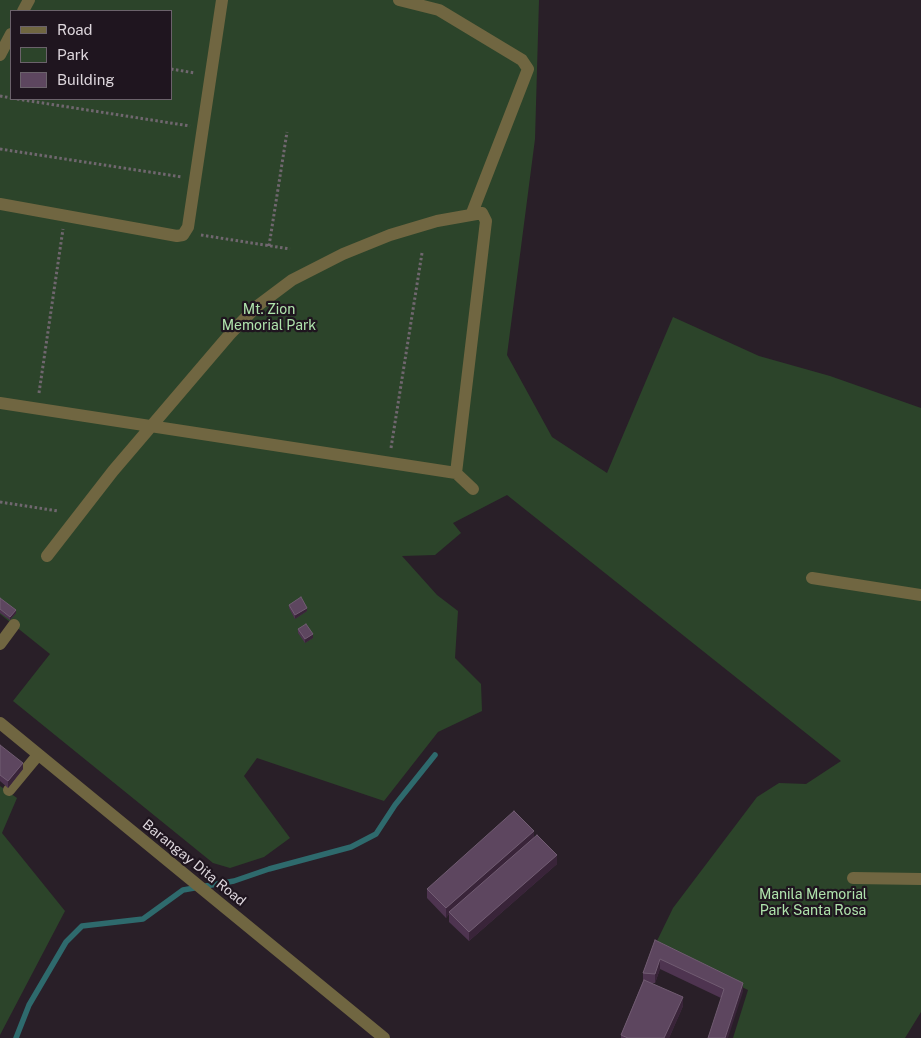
<!DOCTYPE html>
<style>
body{margin:0}
#map{position:relative;width:921px;height:1038px;overflow:hidden;background:#291f28;font-family:"Public Sans",sans-serif}
canvas{display:block}
.legend{position:absolute;left:10px;top:10px;width:162px;height:90px;box-sizing:border-box;background:#1f151f;border:1px solid #6b626b;margin:0;padding:6px 9px;list-style:none;font-size:15px;color:#ddd6dc}
.legend li{display:flex;align-items:center;gap:10px;height:25px}
.legend b{width:25px;border:1px solid #6b626b}
</style>
<div id="map">
<canvas width="921" height="1038"></canvas>
<ul class="legend">
<li><b style="height:6px;background:#706641"></b>Road</li>
<li><b style="height:14px;background:#2c442a"></b>Park</li>
<li><b style="height:14px;background:#5d465f"></b>Building</li>
</ul>
</div>
<script>
const c = document.querySelector('canvas').getContext('2d');
c.lineJoin = 'round';
function fill(path, color) { c.fillStyle = color; c.fill(path, 'evenodd'); }
const poly = rows => new Path2D(rows.map(r => 'M' + r).join(''));
function stroke(path, color, width, dash) { c.strokeStyle = color; c.lineWidth = width; c.lineCap = dash ? 'butt' : 'round'; c.setLineDash(dash || []); c.stroke(path); }
function drawText(font, color, halo, rows, align = 'center') {
  c.font = font + ' "Public Sans",sans-serif'; c.lineWidth = 4.5; c.setLineDash([]); c.textBaseline = 'middle'; c.strokeStyle = halo; c.fillStyle = color; for (const [text, x, y, turn = 0] of rows) {
    c.save(); c.translate(x, y); c.rotate((+turn || 0) * Math.PI / 180); c.textAlign = isNaN(turn) ? turn : align; if (halo) c.strokeText(text, 0, 0); c.fillText(text, 0, 0); c.restore();
  }
}
const green = poly([
 [0,0,539,0,535,139,507,355,552,437,607,473,673,317,759,356,830,376,921,408,921,1012,905,1038,733,1038,748,990,655,945,673,908,757,797,779,783,806,784,841,761,507,495,453,523,461,533,435,555,402,556,437,595,458,611,455,658,481,684,482,711,438,732,384,801,257,758,244,776,290,838,264,857,230,868,213,863,13,701,50,654,0,614],
 [11,11,171,11,171,99,11,99],
 [0,786,17,798,2,833,65,911,0,1035]
]);
const stream = poly([
 [16,1038,29,1005,66,942,82,926,143,919,183,890,234,881,269,869,351,847,376,834,395,805,435,755]
]);
const path = poly([
 [171,69,195,73],
 [0,96,11,98],
 [17,99,190,126],
 [0,149,182,177],
 [201,235,290,249],
 [269,246,287,132],
 [39,393,63,229],
 [391,448,422,253],
 [0,502,58,511]
]);
const minor = poly([
 [399,0,439,10,522,60,528,69,472,213],
 [23,11,29,0],
 [0,55,11,34],
 [0,204,177,236,183,235,188,227,222,0],
 [0,403,456,473,473,489],
 [47,556,113,471,230,334,256,307,292,280,343,254,390,235,437,221,482,213,486,221,456,473],
 [812,578,921,595],
 [0,644,14,625],
 [0,723,384,1038],
 [9,790,38,755],
 [853,878,921,879]
]);
const wall = poly([
 [0,598,16,613,10,620,0,613],
 [289,605,307,611,295,619,289,608],
 [298,629,313,638,305,643,298,633],
 [0,745,23,769,8,788,0,781],
 [534,838,557,864,469,941,449,922,449,914,446,918,427,898,427,889],
 [655,940,743,992,721,998,660,969,655,983,652,983,683,1006,669,1038,621,1038,621,1035,643,981,643,973]
]);
const shadedWall = poly([
 [307,608,307,611,295,619,295,615],
 [16,610,16,613,10,620,10,617],
 [313,634,313,638,305,643,305,639],
 [23,763,23,769,8,788,8,781],
 [534,831,534,841,449,912,449,914,446,918,446,908],
 [557,855,557,864,469,941,469,932],
 [660,959,660,969,655,983,655,974],
 [743,983,743,992,728,1038,725,1038],
 [683,997,683,1006,669,1038,664,1038]
]);
const building = poly([
 [301,597,307,608,295,615,289,605,301,597],
 [0,598,16,610,10,617,0,609,0,598],
 [306,624,313,634,305,639,298,629,306,624],
 [0,745,23,763,8,781,0,775,0,745],
 [514,811,534,831,446,908,427,889,514,811],
 [537,835,557,855,469,932,449,912,537,835],
 [655,940,743,983,725,1038,708,1038,724,989,660,959,655,974,643,973,655,940],
 [644,980,683,997,664,1038,628,1038,621,1035,644,980]
]);
const parkNames = [
 ["Mt. Zion",269,310],
 ["Memorial Park",269,326],
 ["Manila Memorial",813,895],
 ["Park Santa Rosa",813,911]
];
const streetNames = [
 ["Barangay Dita Road",194,863,39]
];
fill(green, '#2c442a');
stroke(stream, '#2e6a6d', 5.5);
stroke(path, '#70676f', 3, [2.5, 2.5]);
stroke(minor, '#706641', 12);
fill(wall, '#4e3450');
fill(shadedWall, '#392439');
fill(building, '#5d465f');
stroke(building, '#715c72', 1);
drawText('14px', '#afe3ac', '#1f151f', parkNames);
drawText('14px', '#ddd6dc', '#1f151f', streetNames);
</script>
